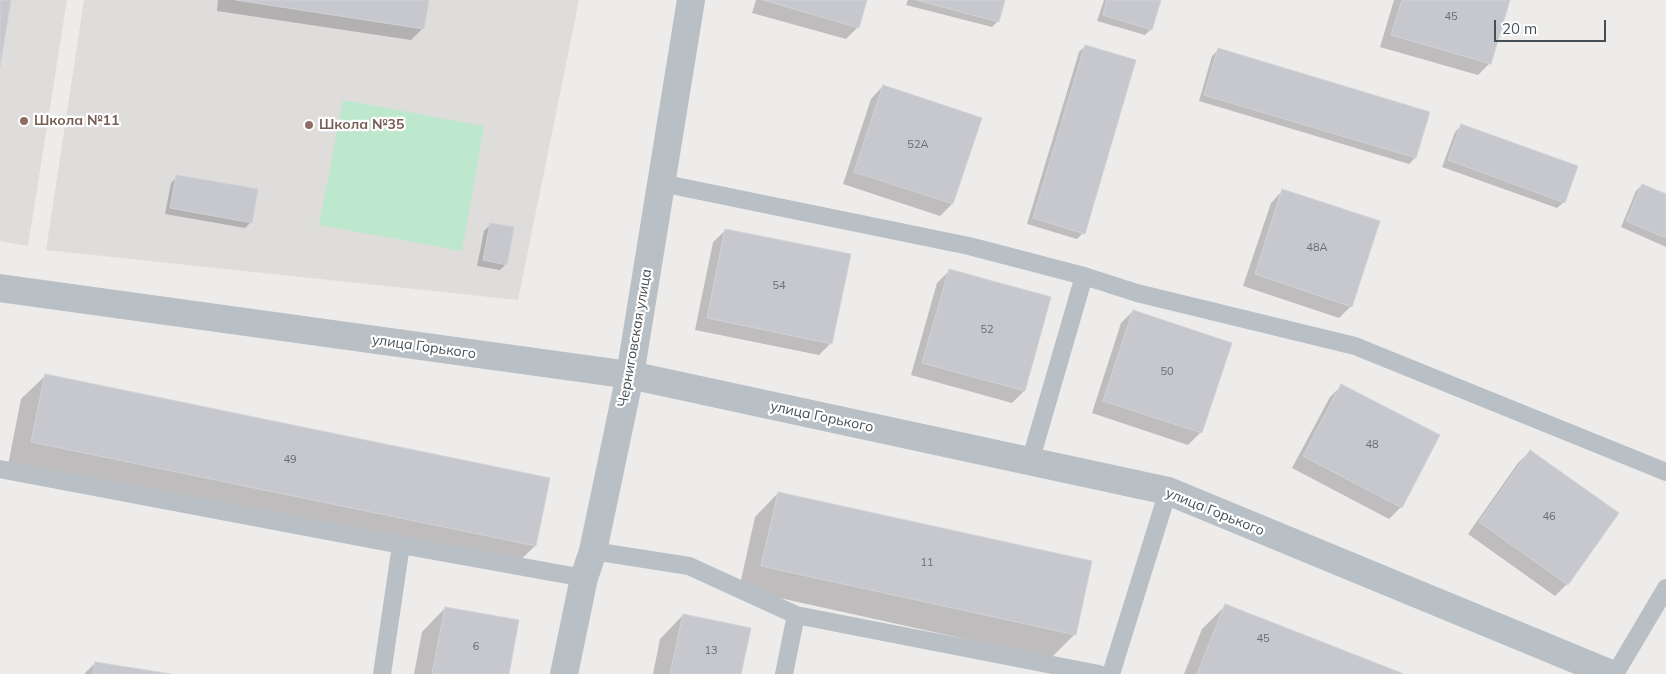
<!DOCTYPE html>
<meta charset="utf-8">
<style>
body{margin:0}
#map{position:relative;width:1666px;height:674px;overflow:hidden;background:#eeebeb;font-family:Mulish,sans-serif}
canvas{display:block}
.scale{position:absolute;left:1494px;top:20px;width:112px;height:22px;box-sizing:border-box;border:2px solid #464f56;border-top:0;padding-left:6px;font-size:15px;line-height:18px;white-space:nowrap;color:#464f56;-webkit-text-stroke:4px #fff;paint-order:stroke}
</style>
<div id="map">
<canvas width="1666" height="674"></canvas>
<div class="scale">20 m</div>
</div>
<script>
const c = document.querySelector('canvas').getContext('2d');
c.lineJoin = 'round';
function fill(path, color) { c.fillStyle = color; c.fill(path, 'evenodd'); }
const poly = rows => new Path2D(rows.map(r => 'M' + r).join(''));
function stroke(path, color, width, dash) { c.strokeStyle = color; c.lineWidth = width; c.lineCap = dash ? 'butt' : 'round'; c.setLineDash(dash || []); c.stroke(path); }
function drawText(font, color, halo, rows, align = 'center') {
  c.font = font + ' Mulish,sans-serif'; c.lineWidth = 4.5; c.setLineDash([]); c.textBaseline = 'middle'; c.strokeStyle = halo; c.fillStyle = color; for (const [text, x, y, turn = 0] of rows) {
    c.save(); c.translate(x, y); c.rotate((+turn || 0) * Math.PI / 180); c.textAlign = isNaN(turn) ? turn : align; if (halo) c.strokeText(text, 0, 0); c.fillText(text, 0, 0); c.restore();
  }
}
const education = poly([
 [0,0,67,0,28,246,0,241],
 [84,0,579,0,518,300,46,250]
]);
const green = poly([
 [343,100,484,126,462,251,319,225]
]);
const shadow = poly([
 [218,0,428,0,423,28,411,40,217,11],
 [756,0,866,0,858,27,846,39,752,13],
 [908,0,1004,0,998,21,992,27,906,5],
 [1104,0,1160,0,1151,29,1145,35,1097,21],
 [1394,0,1509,0,1490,63,1478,75,1380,47],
 [1085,46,1083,233,1077,239,1027,224,1079,52],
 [1218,50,1415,158,1409,164,1199,101,1212,56],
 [883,86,980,118,952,204,940,216,843,184,871,99],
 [1461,126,1564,202,1557,208,1442,167,1455,132],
 [177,177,251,222,245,228,165,214,171,183],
 [1642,185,1666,196,1666,247,1621,227,1636,191],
 [1283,190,1351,306,1339,318,1243,286,1271,203],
 [490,225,506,264,500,270,477,266,484,231],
 [726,230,831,343,819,355,695,330,713,242],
 [949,271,1049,298,1024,391,1012,403,911,375,937,283],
 [1133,311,1201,432,1188,445,1092,413,1121,323],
 [45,376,535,546,511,569,8,465,21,399],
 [1342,385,1401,507,1389,519,1292,468,1330,397],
 [1530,451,1567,584,1555,596,1468,534,1518,463],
 [778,493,1075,634,1051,658,739,589,755,517],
 [1225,606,1400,674,1184,674,1202,629],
 [445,608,507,674,414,674,422,632],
 [683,615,740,674,653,674,660,639],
 [95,663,163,674,84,674]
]);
const building = poly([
 [0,0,11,0,0,67,0,0],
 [236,0,429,0,424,29,236,0],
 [763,0,867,0,859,28,763,0],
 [916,0,1005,0,999,22,916,0],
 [1107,0,1161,0,1152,30,1103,15,1107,0],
 [1402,0,1510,0,1491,64,1391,35,1402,0],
 [1085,45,1136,60,1085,234,1033,218,1085,45],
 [1218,48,1430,112,1416,158,1204,95,1218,48],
 [883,85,982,118,953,204,854,172,883,85],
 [1461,124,1578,166,1565,203,1448,160,1461,124],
 [176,175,258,189,252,223,170,208,176,175],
 [1642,184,1666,194,1666,238,1626,221,1642,184],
 [1282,189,1380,221,1352,307,1255,274,1282,189],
 [490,223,514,227,507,265,483,260,490,223],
 [725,229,851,254,832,344,707,318,725,229],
 [949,269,1051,297,1025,391,922,363,949,269],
 [1133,310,1232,343,1202,433,1103,401,1133,310],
 [45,374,550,478,536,546,31,442,45,374],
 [1341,384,1440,435,1402,508,1303,456,1341,384],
 [1530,450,1619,513,1568,585,1479,522,1530,450],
 [778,492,1092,561,1076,635,761,566,778,492],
 [1225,604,1404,674,1197,674,1225,604],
 [445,607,519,620,509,674,432,674,445,607],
 [683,614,751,628,741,674,670,674,683,614],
 [95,662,171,674,93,674,95,662]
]);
const lane = poly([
 [661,183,969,246,1084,276,1137,293,1355,346,1666,472],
 [1030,462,1084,276],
 [0,469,401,545,584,578],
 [593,551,689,566,796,615,784,674],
 [796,615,1099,674],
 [382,674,401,545],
 [1111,674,1168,491],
 [1615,674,1666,588]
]);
const street = poly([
 [0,288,630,375,1168,491,1611,674],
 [564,674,584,578,593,551,630,375,691,0]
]);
const markers = [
 [24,121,5,"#8d6e63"],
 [309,125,5,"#8d6e63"]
];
const numberNames = [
 ["45",1451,17],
 ["52А",918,145],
 ["48А",1317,248],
 ["54",779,286],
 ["52",987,330],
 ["50",1167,372],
 ["48",1372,445],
 ["49",290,460],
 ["46",1549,517],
 ["11",927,563],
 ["45",1263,639],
 ["6",476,647],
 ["13",711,651]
];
const educationNames = [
 ["Школа №11",34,121],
 ["Школа №35",319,125]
];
const streetNames = [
 ["Черниговская улица",635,338,-80],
 ["улица Горького",424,347,8],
 ["улица Горького",822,417,12],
 ["улица Горького",1215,512,22]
];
fill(education, '#dfdcdc');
fill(green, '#bee8cd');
fill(shadow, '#0003');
fill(building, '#c6c8ce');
stroke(building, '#d0d2d6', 1);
stroke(lane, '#b8c0c6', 18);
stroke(street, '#b8c0c6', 28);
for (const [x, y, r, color] of markers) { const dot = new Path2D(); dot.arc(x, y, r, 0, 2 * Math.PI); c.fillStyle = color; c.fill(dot); stroke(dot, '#fff', 2); }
drawText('11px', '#666d74', null, numberNames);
drawText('bold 14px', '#785e54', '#fff', educationNames, 'left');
drawText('14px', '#464f56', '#fff', streetNames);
</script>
